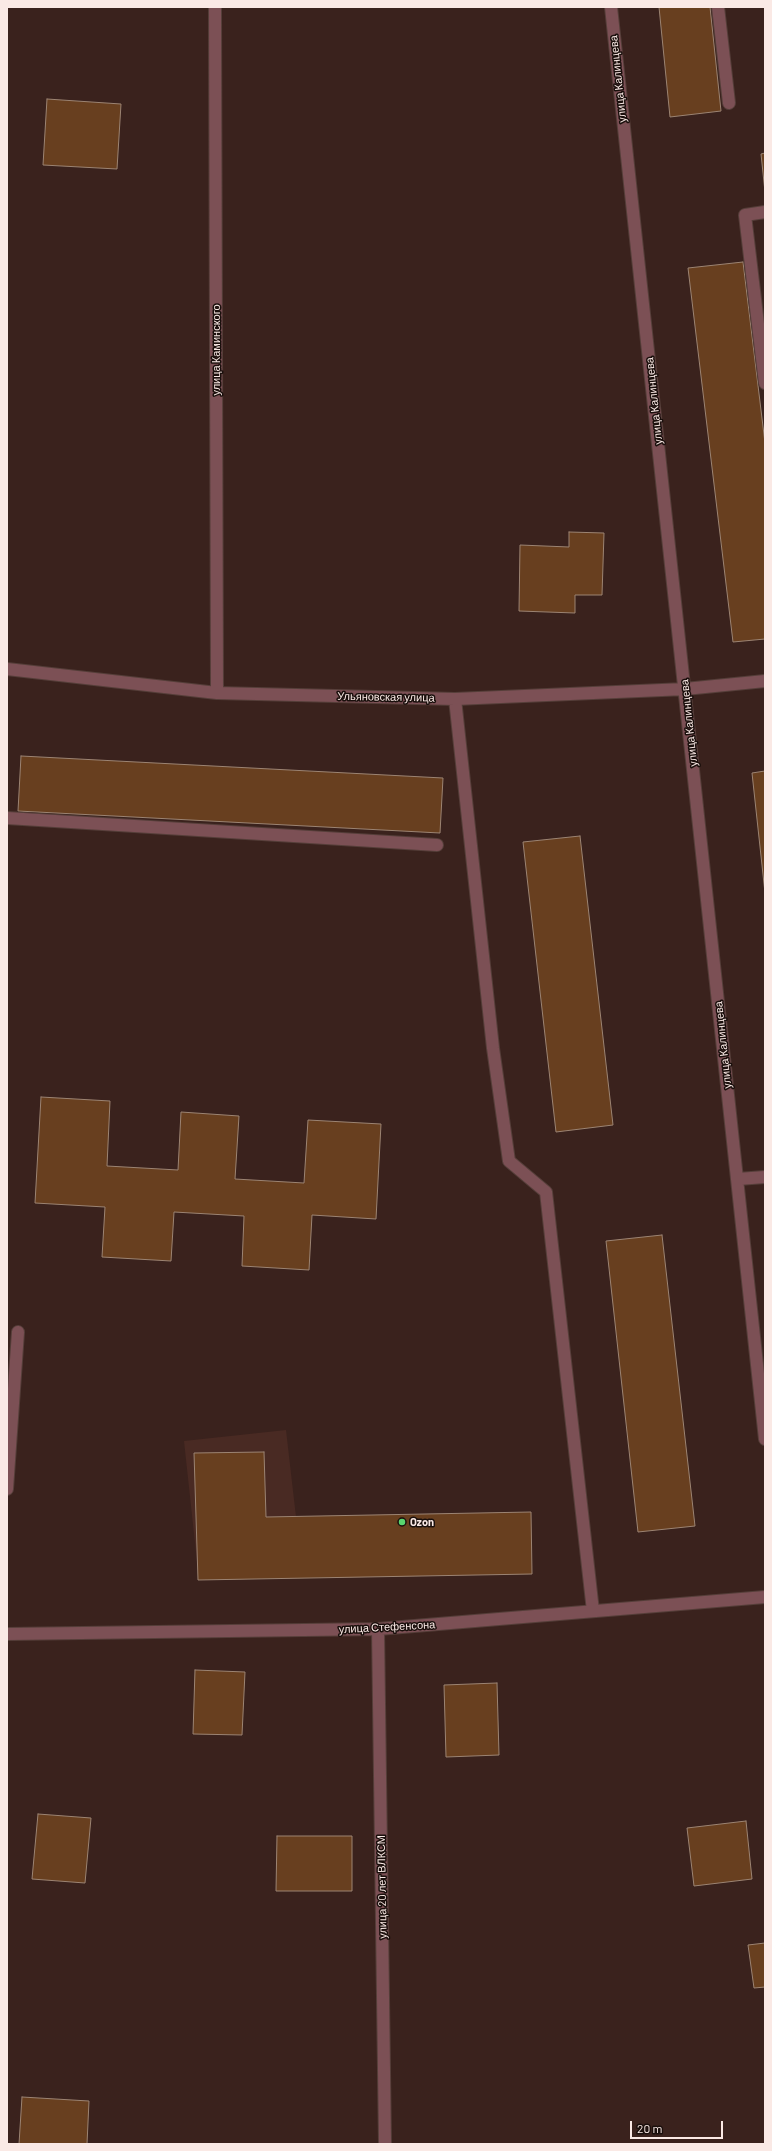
<!DOCTYPE html>
<meta charset="utf-8">
<style>
body{margin:0}
#map{position:relative;width:772px;height:2151px;overflow:hidden;background:#3a221d;font-family:Barlow,sans-serif}
canvas{display:block}
.frame{position:absolute;inset:0;border:8px solid #fae9e5;pointer-events:none}
.scale{position:absolute;left:630px;top:2121px;width:93px;height:18px;box-sizing:border-box;border:2px solid #fae9e5;border-top:0;padding-left:5px;font-size:12px;line-height:14px;white-space:nowrap;color:#fae9e5;-webkit-text-stroke:3px #1a0f0c;paint-order:stroke}
</style>
<div id="map">
<canvas width="772" height="2151"></canvas>
<div class="frame"></div>
<div class="scale">20 m</div>
</div>
<script>
const c = document.querySelector('canvas').getContext('2d');
c.lineJoin = 'round';
function fill(path, color) { c.fillStyle = color; c.fill(path, 'evenodd'); }
const poly = rows => new Path2D(rows.map(r => 'M' + r).join(''));
function stroke(path, color, width, dash) { c.strokeStyle = color; c.lineWidth = width; c.lineCap = dash ? 'butt' : 'round'; c.setLineDash(dash || []); c.stroke(path); }
function drawText(font, color, halo, rows, align = 'center') {
  c.font = font + ' Barlow,sans-serif'; c.lineWidth = 3; c.setLineDash([]); c.textBaseline = 'middle'; c.strokeStyle = halo; c.fillStyle = color; for (const [text, x, y, turn = 0] of rows) {
    c.save(); c.translate(x, y); c.rotate((+turn || 0) * Math.PI / 180); c.textAlign = isNaN(turn) ? turn : align; if (halo) c.strokeText(text, 0, 0); c.fillText(text, 0, 0); c.restore();
  }
}
const built = poly([
 [286,1430,302,1569,199,1580,184,1441]
]);
const building = poly([
 [659,7,710,7,721,111,670,117,659,7],
 [47,99,121,104,117,169,43,165,47,99],
 [765,153,765,192,761,154,765,153],
 [743,262,765,443,765,639,733,642,688,268,743,262],
 [569,532,604,533,602,595,575,595,575,613,519,611,520,545,569,547,569,532],
 [21,756,443,778,440,833,18,811,21,756],
 [765,771,765,893,752,773,765,771],
 [580,836,613,1125,556,1132,523,842,580,836],
 [41,1097,110,1101,107,1166,178,1170,181,1112,239,1116,235,1179,304,1183,308,1120,381,1124,376,1219,312,1215,309,1270,242,1266,244,1216,174,1212,171,1261,102,1257,105,1207,35,1203,41,1097],
 [662,1235,695,1526,638,1532,606,1241,662,1235],
 [264,1452,266,1517,531,1512,532,1574,198,1580,194,1453,264,1452],
 [195,1670,245,1672,242,1735,193,1734,195,1670],
 [497,1683,499,1755,446,1757,444,1685,497,1683],
 [38,1814,91,1818,85,1883,32,1879,38,1814],
 [746,1821,752,1879,694,1886,687,1828,746,1821],
 [277,1836,352,1836,352,1891,276,1891,277,1836],
 [765,1943,765,1987,754,1988,748,1945,765,1943],
 [22,2097,89,2101,87,2144,19,2144,22,2097]
]);
const minor = poly([
 [215,7,217,693],
 [611,7,765,1439],
 [718,7,729,103],
 [765,212,745,215,765,383],
 [7,669,217,693,455,699,685,689,765,681],
 [455,699,493,1048,509,1161,546,1192,593,1611],
 [7,818,437,845],
 [738,1179,765,1177],
 [7,1489,18,1332],
 [378,1629,385,2144],
 [7,1634,378,1629,765,1597]
]);
const markers = [
 [402,1522,4,"#59d56f"]
];
const streetNames = [
 ["улица Калинцева",618,79,-96],
 ["улица Каминского",216,350,-90],
 ["улица Калинцева",654,401,-96],
 ["Ульяновская улица",386,697,1],
 ["улица Калинцева",689,723,-96],
 ["улица Калинцева",723,1045,-96],
 ["улица Стефенсона",387,1627,-3],
 ["улица 20 лет ВЛКСМ",382,1887,-91]
];
const poiNames = [
 ["Ozon",410,1522]
];
fill(built, '#492a23');
fill(building, '#683f1f');
stroke(building, '#9c8473', 1);
stroke(minor, '#553e39', 14);
stroke(minor, '#7c5055', 12);
for (const [x, y, r, color] of markers) { const dot = new Path2D(); dot.arc(x, y, r, 0, 2 * Math.PI); c.fillStyle = color; c.fill(dot); stroke(dot, '#1a0f0c', 1.5); }
drawText('11px', '#fae9e5', '#1a0f0c', streetNames);
drawText('bold 11px', '#fae9e5', '#1a0f0c', poiNames, 'left');
</script>
